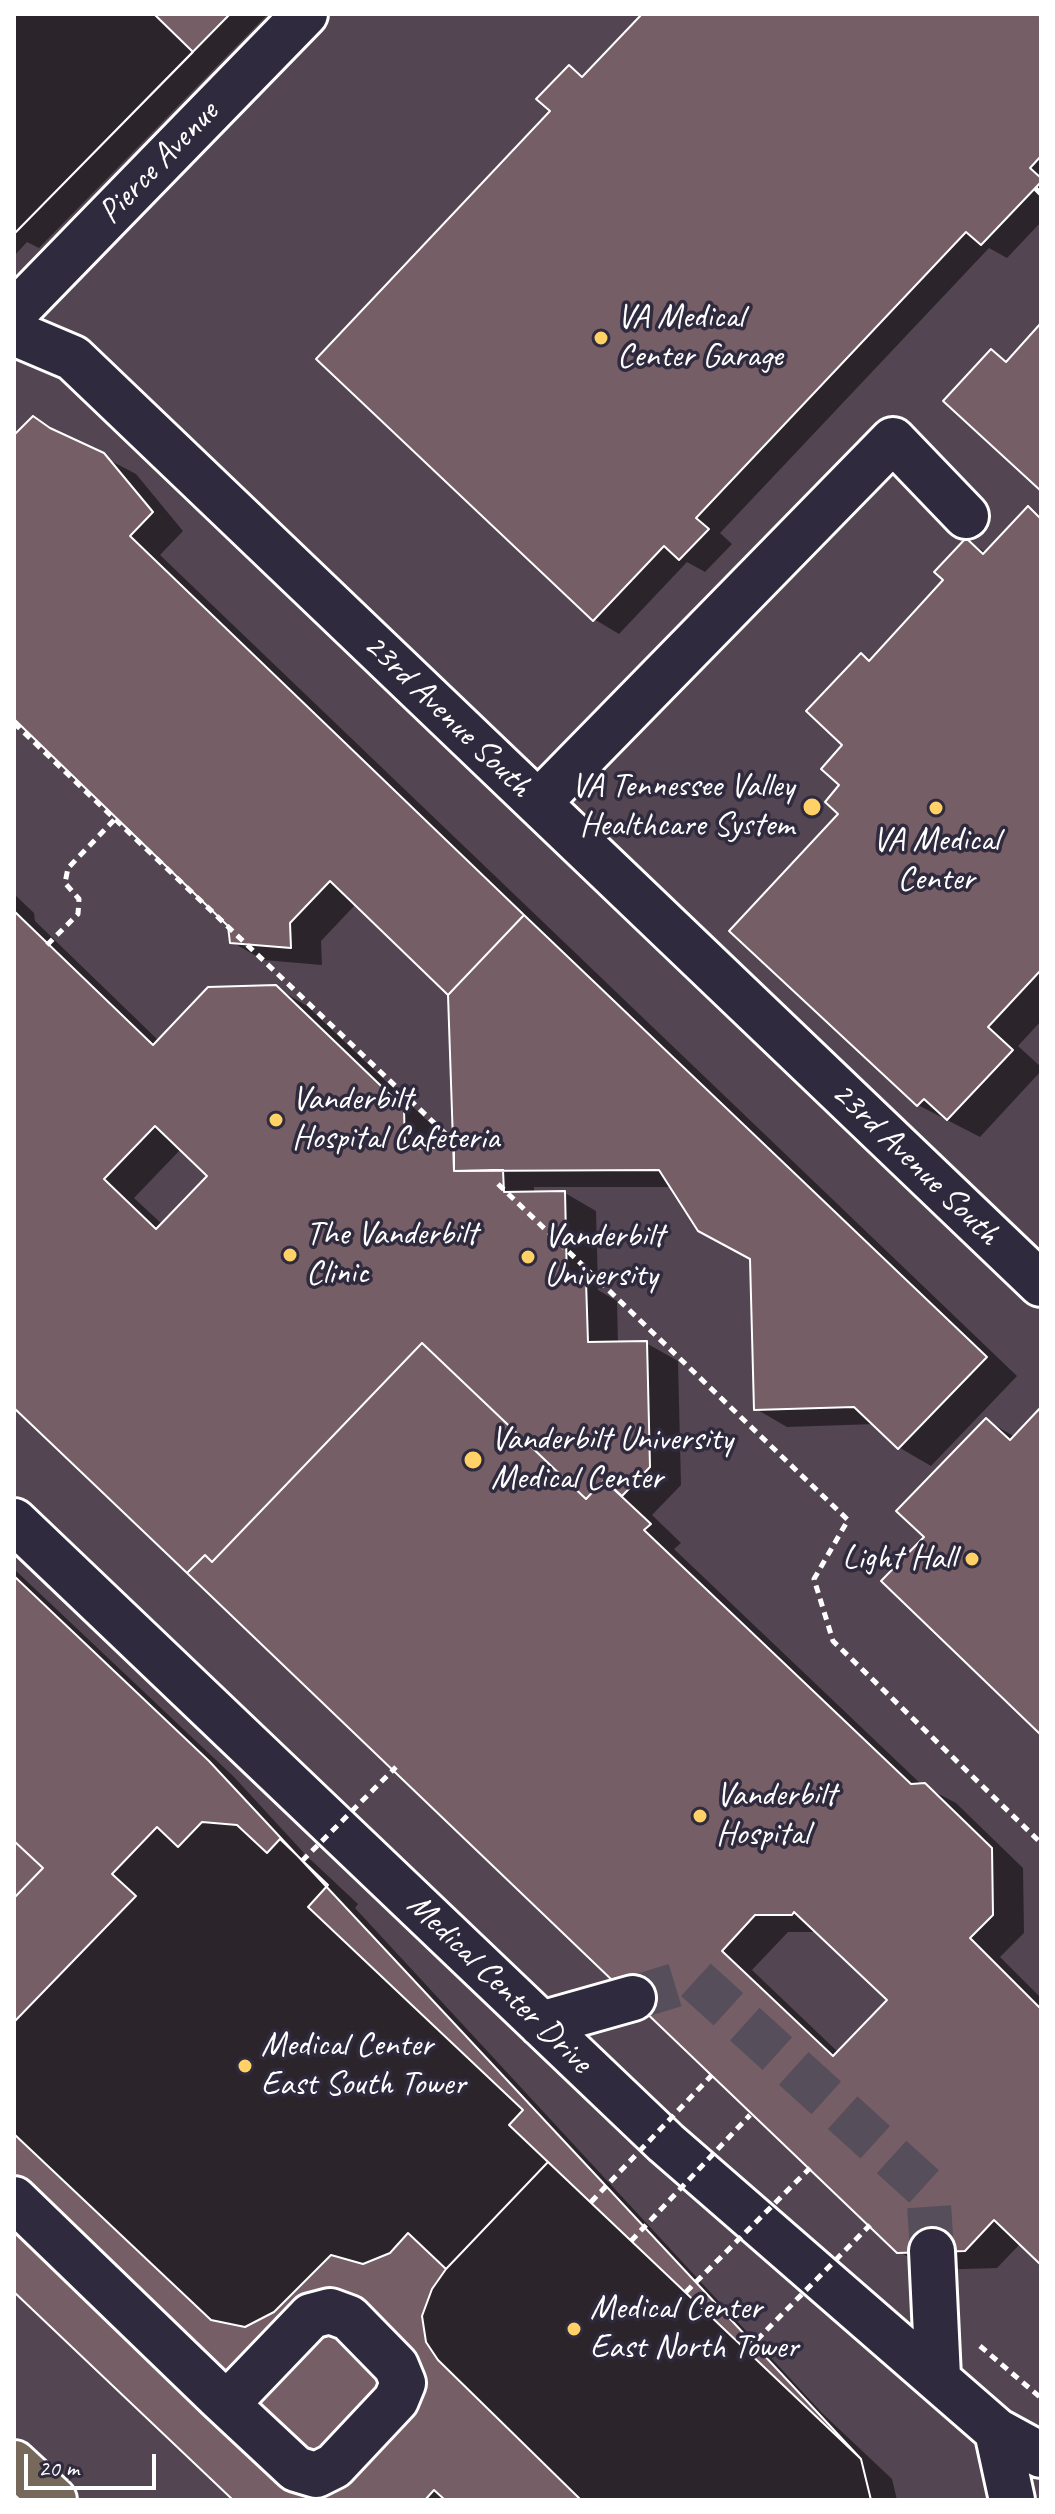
<!DOCTYPE html>
<style>
body{margin:0}
#map{position:relative;width:1055px;height:2514px;overflow:hidden;background:#443a49;font-family:Caveat,sans-serif}
canvas{display:block}
.frame{position:absolute;inset:0;border:16px solid #fff;pointer-events:none}
.scale{position:absolute;left:24px;top:2454px;width:132px;height:36px;box-sizing:border-box;border:4px solid #fff;border-top:0;padding-left:10px;font-size:24px;line-height:28px;white-space:nowrap;color:#fff;-webkit-text-stroke:6px #2f2a3d;paint-order:stroke}
</style>
<div id="map">
<canvas width="1055" height="2514"></canvas>
<div class="frame"></div>
<div class="scale">20 m</div>
</div>
<script>
const c = document.querySelector('canvas').getContext('2d');
c.lineJoin = 'round';
function fill(path, color) { c.fillStyle = color; c.fill(path, 'evenodd'); }
const poly = rows => new Path2D(rows.map(r => 'M' + r).join(''));
function stroke(path, color, width, dash) { c.strokeStyle = color; c.lineWidth = width; c.lineCap = dash ? 'butt' : 'round'; c.setLineDash(dash || []); c.stroke(path); }
function drawText(font, color, halo, rows, align = 'center') {
  c.font = font + ' Caveat,sans-serif'; c.lineWidth = 7; c.setLineDash([]); c.textBaseline = 'middle'; c.strokeStyle = halo; c.fillStyle = color; for (const [text, x, y, turn = 0] of rows) {
    c.save(); c.translate(x, y); c.rotate((+turn || 0) * Math.PI / 180); c.textAlign = isNaN(turn) ? turn : align; if (halo) c.strokeText(text, 0, 0); c.fillText(text, 0, 0); c.restore();
  }
}
const built = poly([
 [14,14,1041,14,1041,2500,14,2500]
]);
const shadow = poly([
 [14,14,268,14,39,248,27,242,14,256],
 [645,14,1041,14,1041,222,1007,258,989,248,720,533,732,544,705,572,687,562,619,634,594,619,553,111,569,67,585,77],
 [14,437,67,438,136,474,183,531,160,555,1017,1376,931,1466,900,1448,875,1424,787,1427,756,1409,752,1259,672,1187,534,1187,534,1194,565,1193,596,1211,598,1290,617,1301,618,1344,646,1343,678,1361,681,1485,652,1515,681,1543,674,1549,922,1785,956,1803,1023,1868,1024,1933,1000,1957,1041,1998,1041,2262,1021,2243,997,2268,930,2270,898,2251,14,1405,14,894,34,913,35,921,159,1041,275,987,307,1006,435,1128,436,1150,456,1149,450,994,356,904,321,941,322,965,263,960,232,942,230,925,14,716],
 [181,1149,210,1176,163,1225,134,1198],
 [788,1932,818,1932,890,2000,839,2053,752,1970],
 [1028,509,1041,516,1041,1021,1018,1046,1041,1067,1041,1071,980,1137,918,1105,841,814,845,745,861,656,871,661,946,580,967,541,987,553],
 [1041,1410,1041,1732,926,1537,986,1420,1015,1437],
 [14,1569,234,1777,304,1853,303,1855,311,1860,358,1904,355,1908,822,2413,892,2479,897,2500,236,2500,14,2290]
]);
const building = poly([
 [14,14,230,14,14,234,14,14],
 [14,14,154,14,193,52,14,234,14,14],
 [642,14,1038,14,1041,17,1041,156,1030,168,1041,178,1041,182,981,245,966,232,696,518,709,529,679,560,664,546,593,621,316,359,550,111,536,99,569,65,582,77,642,14],
 [1041,323,1041,491,943,401,991,349,1006,362,1041,323],
 [33,416,50,428,104,453,153,512,130,536,524,915,448,995,330,881,290,923,291,948,230,943,228,926,14,719,14,435,33,416],
 [1028,506,1041,519,1041,970,988,1027,1013,1050,947,1120,924,1099,917,1106,729,931,838,814,825,802,839,785,821,769,842,745,806,711,861,653,869,661,943,580,934,572,966,538,983,554,1028,506],
 [14,911,153,1045,208,987,276,985,404,1108,405,1149,454,1147,454,1171,503,1170,504,1192,565,1191,567,1282,586,1281,588,1342,647,1341,650,1467,622,1496,604,1480,586,1499,422,1343,212,1562,205,1555,187,1573,14,1408,14,911],
 [155,1126,207,1176,156,1229,104,1179,155,1126],
 [524,915,987,1357,898,1449,854,1407,754,1410,750,1259,698,1231,659,1170,454,1171,448,995,524,915],
 [422,1343,586,1499,604,1480,651,1524,644,1530,911,1784,925,1783,992,1848,993,1915,970,1938,1041,2009,1041,2265,994,2220,965,2251,897,2253,187,1573,205,1555,212,1562,422,1343],
 [794,1912,887,2000,833,2056,722,1951,755,1915,792,1915,794,1912],
 [1041,1407,1041,1735,881,1581,924,1537,896,1511,986,1418,1010,1440,1041,1407],
 [14,1576,209,1761,861,2459,871,2500,445,2500,434,2490,425,2500,233,2500,14,2292,14,1898,43,1868,14,1841,14,1576],
 [202,1822,237,1825,267,1853,280,1839,328,1885,308,1907,523,2110,509,2125,548,2162,446,2269,408,2233,390,2253,363,2264,331,2255,274,2312,245,2327,211,2320,14,2134,14,2022,136,1896,112,1874,157,1827,178,1847,202,1822],
 [14,1841,43,1868,14,1898,14,1841],
 [548,2162,861,2459,871,2500,581,2500,438,2360,426,2342,422,2316,432,2289,446,2269,548,2162]
]);
const minorTunnel = poly([
 [633,1998,695,1979,928,2190,932,2251]
]);
const path = poly([
 [1035,188,1041,194],
 [14,723,451,1139],
 [47,945,78,914,79,899,65,883,68,868,115,819],
 [498,1184,848,1520,814,1579,833,1641,1041,1843],
 [980,2346,1041,2398]
]);
const minor = poly([
 [14,313,305,14],
 [14,333,73,358,1041,1284],
 [538,803,893,440,966,516],
 [14,1521,666,2143,997,2431,1012,2500],
 [541,2024,633,1998],
 [14,2199,220,2398,296,2469,316,2475,334,2466,396,2400,403,2383,396,2366,349,2318,330,2311,311,2316,242,2388,233,2395,220,2398],
 [932,2251,938,2377],
 [997,2431,1041,2455]
]);
const major = poly([
 [14,2463,54,2500]
]);
const pathBridge = poly([
 [302,1861,396,1767],
 [591,2202,712,2075],
 [631,2241,750,2115],
 [686,2292,810,2168],
 [747,2350,870,2225]
]);
const markers = [
 [601,338,8,"#ffd166"],
 [812,807,10,"#ffd166"],
 [936,808,8,"#ffd166"],
 [276,1120,8,"#ffd166"],
 [290,1255,8,"#ffd166"],
 [528,1257,8,"#ffd166"],
 [473,1460,10,"#ffd166"],
 [972,1559,8,"#ffd166"],
 [700,1816,8,"#ffd166"],
 [245,2066,8,"#ffd166"],
 [574,2329,8,"#ffd166"]
];
const streetNames = [
 ["Pierce Avenue",159,163,-46],
 ["23rd Avenue South",447,716,44],
 ["23rd Avenue South",915,1164,44],
 ["Medical Center Drive",499,1984,44]
];
const poiNames = [
 ["VA Medical",617,318],
 ["Center Garage",617,357],
 ["VA Tennessee Valley",794,787,"right"],
 ["Healthcare System",794,826,"right"],
 ["VA Medical",936,841,"center"],
 ["Center",936,880,"center"],
 ["Vanderbilt",292,1100],
 ["Hospital Cafeteria",292,1139],
 ["The Vanderbilt",306,1235],
 ["Clinic",306,1274],
 ["Vanderbilt",544,1237],
 ["University",544,1276],
 ["Vanderbilt University",491,1440],
 ["Medical Center",491,1479],
 ["Light Hall",956,1559,"right"],
 ["Vanderbilt",716,1796],
 ["Hospital",716,1835],
 ["Medical Center",261,2046],
 ["East South Tower",261,2085],
 ["Medical Center",590,2309],
 ["East North Tower",590,2348]
];
fill(built, '#534552');
fill(shadow, '#0007');
fill(building, '#765e66');
stroke(building, '#fff', 2);
stroke(minorTunnel, '#574e5b', 44, [44, 22]);
stroke(minor, '#fff', 50);
stroke(major, '#fff', 50);
stroke(path, '#fff', 5, [8, 6]);
stroke(minor, '#2f2a3d', 44);
stroke(major, '#76695c', 44);
stroke(pathBridge, '#fff', 5, [8, 6]);
for (const [x, y, r, color] of markers) { const dot = new Path2D(); dot.arc(x, y, r, 0, 2 * Math.PI); c.fillStyle = color; c.fill(dot); stroke(dot, '#2f2a3d', 3); }
drawText('34px', '#fff', '#2f2a3d', streetNames);
drawText('34px', '#fff', '#2f2a3d', poiNames, 'left');
</script>
